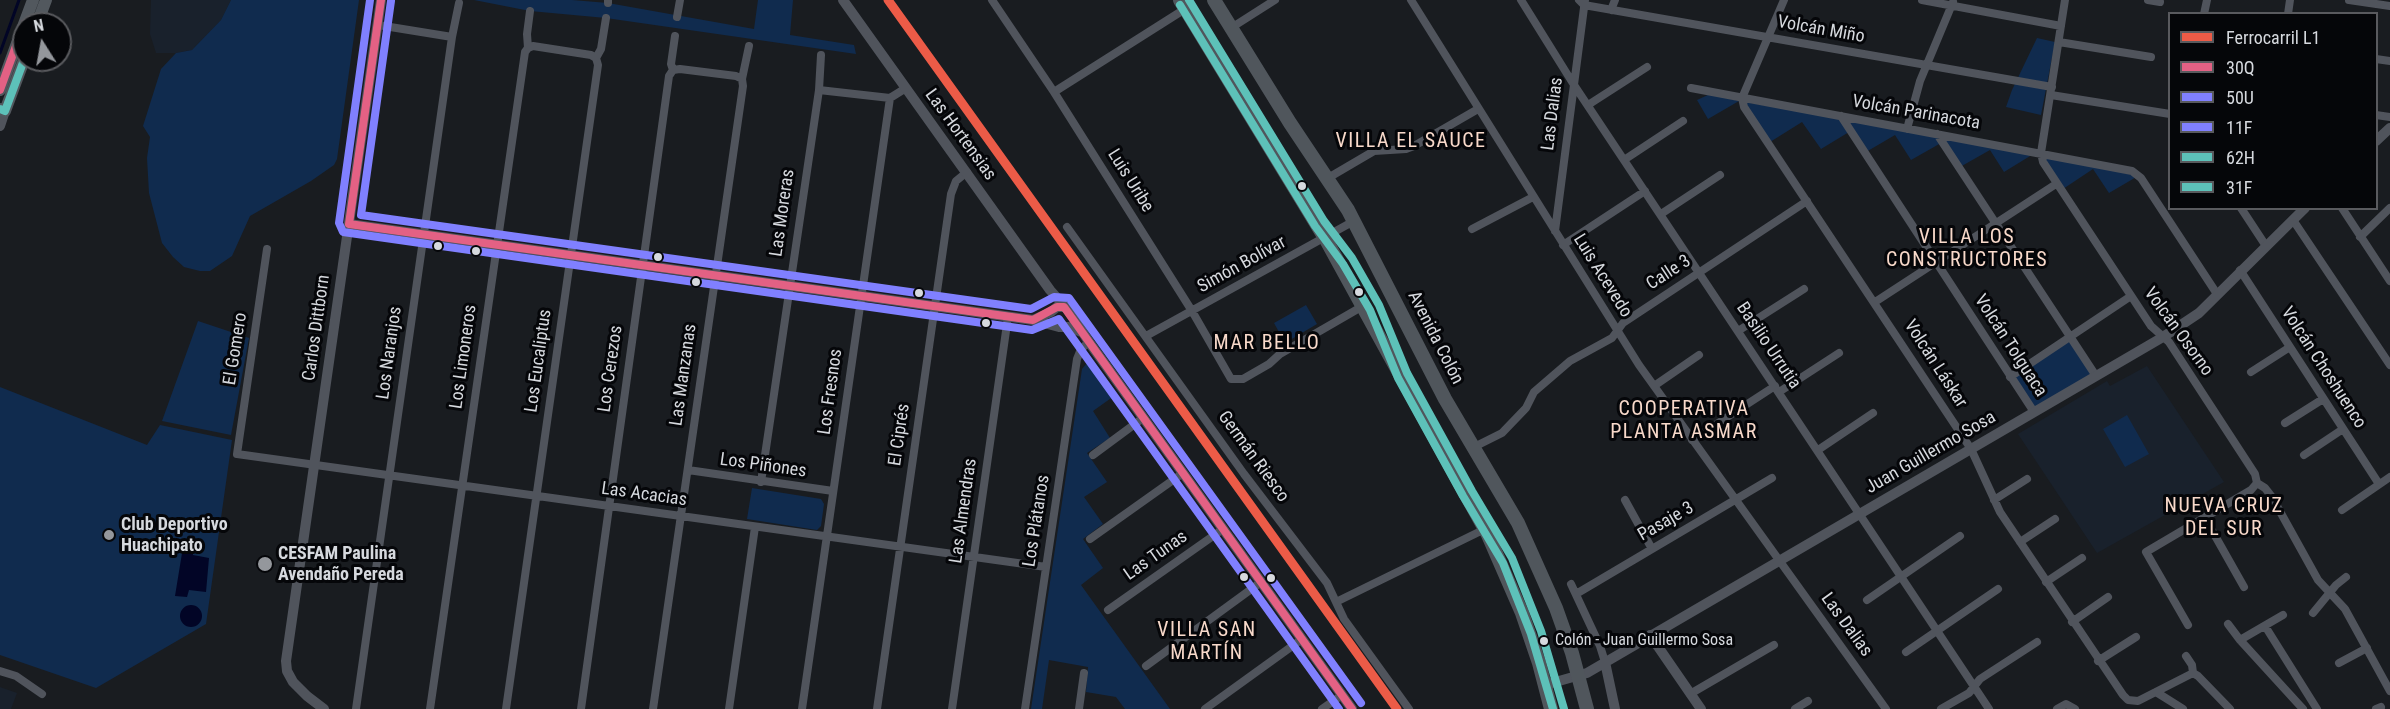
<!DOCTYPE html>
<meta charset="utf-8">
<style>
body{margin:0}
#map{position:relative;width:2390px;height:709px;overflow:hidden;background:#191c20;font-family:"Roboto Condensed",sans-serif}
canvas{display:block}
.legend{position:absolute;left:2168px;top:12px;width:210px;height:198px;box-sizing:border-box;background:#050609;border:2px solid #595a5e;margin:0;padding:8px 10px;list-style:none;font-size:18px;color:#d6d9de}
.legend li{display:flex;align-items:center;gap:12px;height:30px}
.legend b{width:30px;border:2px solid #595a5e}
.north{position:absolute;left:12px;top:12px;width:60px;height:60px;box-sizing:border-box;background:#050609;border:2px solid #595a5e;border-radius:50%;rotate:349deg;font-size:16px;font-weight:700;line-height:24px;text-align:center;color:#d6d9de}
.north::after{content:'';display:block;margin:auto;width:21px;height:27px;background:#94979c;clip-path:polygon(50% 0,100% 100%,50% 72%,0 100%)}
</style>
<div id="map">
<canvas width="2390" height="709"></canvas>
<ul class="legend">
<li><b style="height:8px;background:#ec5b47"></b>Ferrocarril L1</li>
<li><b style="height:8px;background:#e36184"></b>30Q</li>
<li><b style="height:8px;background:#8080ff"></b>50U</li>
<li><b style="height:8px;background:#8080ff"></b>11F</li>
<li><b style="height:8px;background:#5dc1b9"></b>62H</li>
<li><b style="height:8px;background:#5dc1b9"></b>31F</li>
</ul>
<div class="north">N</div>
</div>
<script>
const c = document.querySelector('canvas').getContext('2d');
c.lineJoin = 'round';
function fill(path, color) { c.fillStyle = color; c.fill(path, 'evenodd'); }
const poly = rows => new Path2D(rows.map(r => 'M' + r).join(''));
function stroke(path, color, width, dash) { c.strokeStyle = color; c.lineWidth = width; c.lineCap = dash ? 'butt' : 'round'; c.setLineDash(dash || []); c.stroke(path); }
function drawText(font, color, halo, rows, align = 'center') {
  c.font = font + ' "Roboto Condensed",sans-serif'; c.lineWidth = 6; c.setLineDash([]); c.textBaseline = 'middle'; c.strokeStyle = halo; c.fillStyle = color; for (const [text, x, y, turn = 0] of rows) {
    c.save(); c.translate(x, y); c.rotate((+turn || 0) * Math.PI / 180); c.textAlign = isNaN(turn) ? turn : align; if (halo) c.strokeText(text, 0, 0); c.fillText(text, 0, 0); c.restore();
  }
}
const built = poly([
 [151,0,231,0,221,20,192,50,176,53,156,53,150,34],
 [2147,366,2224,482,2097,553,2018,434,2107,381,2110,386],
 [0,687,17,693,11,709,0,709]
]);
const green = poly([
 [231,0,359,0,337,159,334,165,311,181,250,216,232,256,210,271,200,271,184,267,173,257,162,243,149,193,147,158,150,137,143,126,161,69,176,53,192,50,221,20],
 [474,0,572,0,608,3,754,29,758,0,793,0,790,35,854,45,856,54,606,18,530,11],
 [2037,38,2055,42,2041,115,2006,107,2012,90],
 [1710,94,1739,101,1708,119,1697,100],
 [1745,102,1839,118,1849,132,1821,149,1802,122,1770,142],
 [1844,118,1936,135,1941,143,1911,160,1895,135,1866,152],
 [1939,136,2035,153,2004,172,1990,150,1960,167],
 [2042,155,2138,176,2109,193,2093,169,2063,189],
 [1306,305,1317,324,1285,343,1274,323],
 [198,321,249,338,231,435,162,421],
 [2069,339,2094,376,2034,409,2014,377],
 [1087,363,1091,364,1114,396,1093,411,1110,438,1087,453,1107,482,1084,497,1103,524,1083,539,1103,568,1081,585,1170,709,1125,709,1116,697,1086,692,1088,667,1049,660,1042,709,1031,709,1082,369],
 [0,387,147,445,160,425,232,440,206,624,96,688,0,655],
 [2127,415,2149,454,2125,467,2103,429],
 [752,488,821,499,824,504,821,526,817,530,747,519]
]);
const water = poly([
 [183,547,193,548,193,555,209,558,206,592,189,590,187,597,175,596],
 '180 616a11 11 0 1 1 22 0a11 11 0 1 1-22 0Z'
]);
const stream = poly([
 [0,53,19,0]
]);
const minor = poly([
 [992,0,1054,92,1192,311,1231,379,1243,379,1269,364,1280,354,1363,306],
 [1411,0,1639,365,1886,709],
 [1521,0,1574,85,1989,709],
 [1579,0,1584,5,2052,87],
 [1784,0,1742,98,1744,107,1971,449,2000,512,2123,695,2128,700,2138,701,2193,673],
 [1922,0,2061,26],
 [2065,0,2041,153,2043,162,2151,326,2169,342,2255,474,2257,483],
 [2148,0,2160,2],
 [2349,0,2390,6],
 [608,3,608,0],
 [1611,10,1615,0],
 [2204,14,2207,0],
 [2288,14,2290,0],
 [677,17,680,0],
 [378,25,452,37],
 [1231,28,1275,0],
 [2059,42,2151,57],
 [528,48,533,46,591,55,596,58],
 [2376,59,2390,61],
 [673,70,680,69,736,76,742,79],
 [1691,88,2132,171,2141,178,2217,294],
 [819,90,890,98],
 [1054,92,1185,9],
 [2051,95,2170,114],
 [1588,105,1647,67],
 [2376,115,2390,117],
 [1841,116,2034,412],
 [1907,129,1920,81,1953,2],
 [1937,134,2096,376],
 [1624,160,1683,121],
 [1328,178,1374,151,1406,149,1414,146,1478,109],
 [2241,208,2266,246],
 [2342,208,2390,281],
 [1661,214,1720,175],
 [2293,220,2390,365],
 [1067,227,1244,474,1327,583,1344,619,1409,709],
 [1472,229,1533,197],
 [1555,231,1585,0],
 [2360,237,2390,208],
 [1563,245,1645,191],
 [267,249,237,454,1046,567],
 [2240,270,2379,484],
 [1875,302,2056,184],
 [1738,331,1804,289],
 [1146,336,1354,221],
 [2251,372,2290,347],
 [2010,377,2131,296],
 [1654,386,1699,355],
 [1779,392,1839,353],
 [2285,423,2323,399],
 [1692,440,1775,386],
 [1474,447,1502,433,1526,408,1534,392,1570,361,1612,338,1623,323,1807,201],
 [1818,450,1873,413],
 [1093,455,1143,418],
 [2304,455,2343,429],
 [688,470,833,491],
 [761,482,819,90,821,55],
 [2257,483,2265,488,2272,497,2318,580,2345,609,2390,691],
 [1625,500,1652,549],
 [1994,500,2027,479],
 [2342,510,2390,477],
 [2205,518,2244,587],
 [1090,539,1183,473],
 [2020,542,2055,519],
 [2046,582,2082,558],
 [1571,584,1600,646,1605,662],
 [1576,594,1772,478],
 [1867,600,1960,536],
 [1336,602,1485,529],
 [1108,610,1223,529],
 [2313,613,2336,585,2346,577],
 [2072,622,2108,597],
 [2228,624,2240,640,2303,709],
 [2188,625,2146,552,2251,490,2257,483],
 [2265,626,2317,709],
 [2240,640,2283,615],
 [1906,652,1998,589],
 [2186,656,2192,665,2193,673,2198,676,2230,709],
 [2098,661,2136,637],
 [2339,663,2367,648],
 [1146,666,1261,582],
 [0,671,16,676,42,694],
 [2156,692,2183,709],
 [1690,694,1774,645],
 [356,709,452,37,459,3],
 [430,709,525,52,528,48,527,34,530,11],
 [506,709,598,65,596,58,601,49,606,18],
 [581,709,669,76,673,70,671,64,675,36],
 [653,709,743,86,742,79,749,46],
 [729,709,755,527],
 [802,709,890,98,906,88],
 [877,709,951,194,956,181,967,172],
 [952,709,1008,317],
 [1025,709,1077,359,1081,349,1089,342],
 [1079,709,1084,673],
 [1205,709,1302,639],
 [1322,709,1342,695],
 [1795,709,1808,701],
 [1941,709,1969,693,1980,679,2037,642],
 [2057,709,2066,704,2075,709],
 [2376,709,2381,707]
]);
const tertiary = poly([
 [843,0,1050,290,1068,310,1089,342,1352,709],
 [0,126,5,111],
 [2376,141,2390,128],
 [349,224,1033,320,1059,327,1069,327,1081,332],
 [1033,320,1051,312,1057,307,1064,307],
 [1650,635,1701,709],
 [1605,662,1615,709],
 [1545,685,1587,673,2163,337,2199,313,2305,208],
 [324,709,307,696,293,682,287,671,286,661,381,0]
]);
const secondary = poly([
 [24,24,33,0],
 [37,24,46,0],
 [0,90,24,24],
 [0,109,5,111,24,60]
]);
const primary = poly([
 [1180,0,1325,238,1488,535,1522,613,1539,663,1551,709],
 [1214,0,1290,123,1348,210,1445,399,1518,523,1556,608,1572,653,1587,709]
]);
const bus1 = poly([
 [381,0,349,224,1033,320,1057,307,1064,307,1352,709],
 [0,90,24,24]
]);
const bus2 = poly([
 [370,0,339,223,343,232,1032,330,1059,319,1339,709]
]);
const bus3 = poly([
 [391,1,361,215,1031,309,1054,297,1069,298,1361,703]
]);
const bus4 = poly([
 [1189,0,1324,221,1352,258,1379,305,1407,373,1472,491,1512,558,1541,631,1564,709],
 [0,109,5,111,24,60]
]);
const bus5 = poly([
 [1180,5,1315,226,1343,264,1370,310,1398,378,1463,496,1503,563,1531,634,1553,709]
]);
const rail1 = poly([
 [888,0,1397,709]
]);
const markers = [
 [1302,186,5,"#d6d9de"],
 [438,246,5,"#d6d9de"],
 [476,251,5,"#d6d9de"],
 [658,257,5,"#d6d9de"],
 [696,282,5,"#d6d9de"],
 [1359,292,5,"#d6d9de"],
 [919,293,5,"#d6d9de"],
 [986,323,5,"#d6d9de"],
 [109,535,6,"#94979c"],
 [265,564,8,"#94979c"],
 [1244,577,5,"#d6d9de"],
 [1271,578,5,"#d6d9de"],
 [1544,641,5,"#d6d9de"]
];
const busNames = [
 ["Colón - Juan Guillermo Sosa",1555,641]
];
const streetNames = [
 ["Volcán Miño",1821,30,10],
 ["Volcán Parinacota",1916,113,10],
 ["Las Dalias",1553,114,-83],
 ["Las Hortensias",960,135,54],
 ["Luis Uribe",1130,181,58],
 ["Las Moreras",783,213,-82],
 ["Simón Bolívar",1242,265,-29],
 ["Calle 3",1669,273,-33],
 ["Luis Acevedo",1602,276,58],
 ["Carlos Dittborn",317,328,-82],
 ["Volcán Osorno",2178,332,54],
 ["Avenida Colón",1435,338,63],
 ["Basilio Urrutia",1768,346,56],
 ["Volcán Tolguaca",2010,346,57],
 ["El Gomero",236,349,-81],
 ["Los Naranjos",390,353,-82],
 ["Los Limoneros",464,357,-82],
 ["Los Eucaliptus",539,361,-82],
 ["Volcán Láskar",1935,364,57],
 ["Volcán Choshuenco",2323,368,57],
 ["Los Cerezos",611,369,-82],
 ["Las Manzanas",684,375,-82],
 ["Los Fresnos",831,392,-82],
 ["El Ciprés",900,435,-82],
 ["Juan Guillermo Sosa",1931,453,-30],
 ["Germán Riesco",1253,457,54],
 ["Los Piñones",763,466,8],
 ["Las Acacias",644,495,8],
 ["Las Almendras",964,511,-82],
 ["Los Plátanos",1037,521,-81],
 ["Pasaje 3",1666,522,-30],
 ["Las Tunas",1156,556,-35],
 ["Las Dalias",1846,625,54]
];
const poiNames = [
 ["Club Deportivo",121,525],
 ["Huachipato",121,546],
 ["CESFAM Paulina",278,554],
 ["Avendaño Pereda",278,575]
];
const neighbourhoodNames = [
 ["VILLA EL SAUCE",1411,142],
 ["VILLA LOS",1967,238],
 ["CONSTRUCTORES",1967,261],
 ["MAR BELLO",1267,344],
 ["COOPERATIVA",1684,410],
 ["PLANTA ASMAR",1684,433],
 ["NUEVA CRUZ",2224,507],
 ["DEL SUR",2224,530],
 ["VILLA SAN",1207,631],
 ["MARTÍN",1207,654]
];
fill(built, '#19212c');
fill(green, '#102b4e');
fill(water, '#020526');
stroke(stream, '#020526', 3);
stroke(minor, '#50545c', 8);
stroke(tertiary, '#50545c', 10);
stroke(secondary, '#52585e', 12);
stroke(primary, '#50565c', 14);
stroke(bus1, '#e36184', 8);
stroke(bus2, '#8080ff', 8);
stroke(bus3, '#8080ff', 8);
stroke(bus4, '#5dc1b9', 8);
stroke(bus5, '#5dc1b9', 8);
stroke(rail1, '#ec5b47', 9);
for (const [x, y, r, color] of markers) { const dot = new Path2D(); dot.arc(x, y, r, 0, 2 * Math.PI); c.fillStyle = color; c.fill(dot); stroke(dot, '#050609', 2); }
drawText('16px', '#d6d9de', '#050609', busNames, 'left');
drawText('18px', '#d6d9de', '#050609', streetNames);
drawText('bold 18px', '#d6d9de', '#050609', poiNames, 'left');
c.letterSpacing = '1.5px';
drawText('20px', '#f8d9ca', '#050609', neighbourhoodNames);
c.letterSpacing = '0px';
</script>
